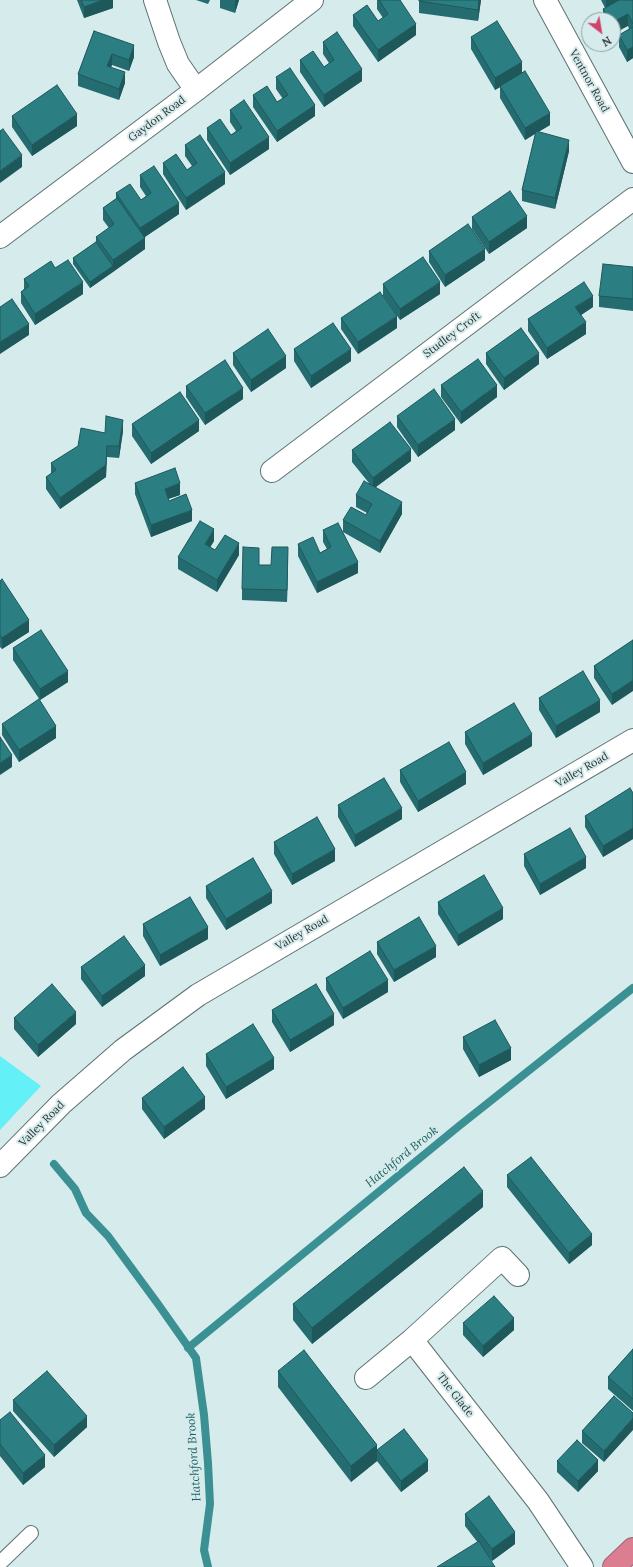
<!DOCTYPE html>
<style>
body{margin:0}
#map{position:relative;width:633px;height:1567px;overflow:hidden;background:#d6ebec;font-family:Lora,serif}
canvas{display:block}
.north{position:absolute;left:581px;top:12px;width:40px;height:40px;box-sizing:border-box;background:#d6ebec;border:1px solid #92a2a3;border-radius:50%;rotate:149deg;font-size:11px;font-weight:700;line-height:16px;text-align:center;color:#2c3435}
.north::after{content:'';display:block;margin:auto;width:14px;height:18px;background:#d1426b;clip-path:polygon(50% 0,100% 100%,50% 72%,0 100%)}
</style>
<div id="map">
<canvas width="633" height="1567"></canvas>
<div class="north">N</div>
</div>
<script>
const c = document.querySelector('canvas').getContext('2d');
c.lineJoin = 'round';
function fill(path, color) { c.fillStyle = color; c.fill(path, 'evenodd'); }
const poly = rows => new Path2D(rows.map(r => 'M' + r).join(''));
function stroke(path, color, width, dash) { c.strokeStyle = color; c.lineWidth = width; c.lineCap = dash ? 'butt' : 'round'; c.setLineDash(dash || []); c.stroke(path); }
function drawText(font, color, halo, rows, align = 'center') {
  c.font = font + ' Lora,serif'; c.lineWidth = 4; c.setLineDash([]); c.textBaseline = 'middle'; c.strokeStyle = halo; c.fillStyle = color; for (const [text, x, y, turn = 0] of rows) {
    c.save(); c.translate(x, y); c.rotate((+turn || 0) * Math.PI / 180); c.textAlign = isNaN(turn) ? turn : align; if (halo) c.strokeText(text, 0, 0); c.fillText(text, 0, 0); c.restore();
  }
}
const green = poly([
 [0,1056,41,1086,0,1130]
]);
const stream = poly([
 [54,1164,75,1189,86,1213,108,1236,158,1304,196,1358,204,1415,208,1463,210,1504,204,1550,208,1567],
 [188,1348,459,1126,633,988]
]);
const lane = poly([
 [0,1563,31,1533]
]);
const street = poly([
 [155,0,169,42,178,64,196,90],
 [545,0,633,162],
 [0,237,196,90,312,0],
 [272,471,633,199],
 [0,1166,61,1104,123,1050,198,995,633,740],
 [518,1275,502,1258,412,1340,538,1501,582,1567],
 [366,1378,412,1340]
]);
const highway = poly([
 [614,1567,633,1549]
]);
const wall = poly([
 [77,0,113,0,113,8,84,18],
 [196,0,210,0,208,4],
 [220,0,239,0,235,13,220,8],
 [377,0,400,0,416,35,378,62,353,26,353,15,378,21,383,18,377,9],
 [419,0,481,0,478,21,419,13],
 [601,0,633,0,633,58,627,62,619,47,619,35,629,29,628,26,613,20,603,20,603,9,605,8],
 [94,31,134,57,129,71,112,65,111,67,125,83,119,100,78,86,78,74],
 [471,37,522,73,550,125,538,132,569,151,555,209,522,201,522,190,536,133,525,140,500,98,500,87,495,90,471,49],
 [323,42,362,81,324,107,300,72,300,60,324,67,329,63,323,54],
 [276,77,315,116,277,142,253,107,253,95,277,102,283,99,276,89],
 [230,110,269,149,230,175,207,140,207,128,231,135,236,131,230,122],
 [12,116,77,126,32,156,12,127],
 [185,145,225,184,186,210,163,174,163,163,187,170,192,166,185,156],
 [140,175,179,214,145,237,145,249,90,288,73,264,73,258,96,242,96,237,109,228,103,220,103,208,116,199,116,193,141,200,146,196,140,187],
 [472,217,527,228,489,254,472,229],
 [429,251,485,260,445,287,429,262],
 [633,267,633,311,599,307,599,296],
 [55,268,83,294,35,325,21,303,21,292,24,289,24,279],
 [383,284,440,294,400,320,383,296],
 [593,307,581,315,586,334,547,359,528,331,528,319],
 [341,318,397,328,358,354,341,329],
 [294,349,351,361,311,388,294,361],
 [233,353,286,368,251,392,233,365],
 [486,353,539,364,504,390,486,364],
 [441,385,497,397,461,424,441,397],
 [186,386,243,399,205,425,186,397],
 [397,416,455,430,418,457,397,427],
 [132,424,199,431,151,464,132,436],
 [123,431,119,458,107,457,106,477,60,509,46,489,46,477,51,474,51,463,105,433],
 [352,450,411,461,376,487,402,514,380,553,343,532,343,520,366,515,367,513,356,507,356,495,369,483,352,462],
 [135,483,180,495,168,499,169,501,192,521,151,537,135,494],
 [323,530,358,573,317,593,298,556,298,544,320,553,327,549,323,542],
 [214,541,210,547,215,550,239,555,217,592,178,569,178,557],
 [288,559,287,602,242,600,242,589,259,565,271,565],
 [0,581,29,632,2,649,0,647],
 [633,640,612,705,594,678,594,666],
 [13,648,68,682,40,700,13,660],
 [539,698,600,712,556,738,539,710],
 [2,724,56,738,19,762,2,735],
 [465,732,532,746,483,775,465,744],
 [400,770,466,784,418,812,400,782],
 [633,793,633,839,603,857,585,827,585,816],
 [338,805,402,819,355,847,338,817],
 [274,842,335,861,292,885,274,854],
 [524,854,586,868,540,895,524,866],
 [206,886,272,903,226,930,206,898],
 [438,902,503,919,458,946,438,914],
 [143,924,208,939,160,966,143,936],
 [377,942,436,957,394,982,377,954],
 [81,967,145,976,102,1007,81,979],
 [326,978,388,992,343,1019,326,990],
 [272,1010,334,1025,290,1052,272,1022],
 [14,1018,76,1024,38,1057,14,1029],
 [463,1037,511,1060,479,1077,463,1049],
 [206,1054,274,1069,226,1099,206,1066],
 [142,1098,205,1109,164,1139,142,1109],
 [507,1175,592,1245,569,1264,507,1187],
 [483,1207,312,1344,293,1320,293,1304],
 [463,1323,514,1330,483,1357,463,1335],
 [633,1349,633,1411,608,1389,608,1377],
 [278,1371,377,1450,428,1471,401,1492,377,1461,351,1482,278,1387],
 [614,1396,604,1462,582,1443,582,1431],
 [13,1400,87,1427,54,1457,13,1411],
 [0,1420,45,1467,23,1485,0,1456],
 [557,1461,598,1471,578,1492,557,1472],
 [465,1514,515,1544,492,1561,465,1526]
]);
const shadedWall = poly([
 [103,0,113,0,113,8,84,18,84,7],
 [236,0,239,0,235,13,235,1],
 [479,0,481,0,478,21,478,10],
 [606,0,622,0,606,9],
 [628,14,628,26,613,34,613,22],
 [416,24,416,35,378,62,378,50],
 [134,45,134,57,129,71,129,60],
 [633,47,633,58,627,62,627,50],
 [112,54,112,65,107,77,107,66],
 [522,62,522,74,495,90,495,78],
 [362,69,362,81,324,107,324,95],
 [125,72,125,83,119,100,119,89],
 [315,105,315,116,277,142,277,131],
 [550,113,550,125,525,140,525,128],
 [77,114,77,126,32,156,32,145],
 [269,137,269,149,230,175,230,163],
 [569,140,569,151,555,209,555,198],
 [22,155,22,167,0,183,0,171],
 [225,172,225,184,186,210,186,198],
 [179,203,179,214,140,240,140,228],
 [527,216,527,228,489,254,489,242],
 [145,238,145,249,113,272,113,260],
 [485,249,485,260,445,287,445,275],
 [113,266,113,272,90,288,90,282],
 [83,282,83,294,35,325,35,314],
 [440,282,440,294,400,320,400,309],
 [593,296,593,307,575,319,575,307],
 [397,316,397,328,358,354,358,342],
 [586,322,586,334,547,359,547,348],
 [29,324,29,335,0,354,0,342],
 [351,349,351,361,311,388,311,376],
 [539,353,539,364,504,390,504,378],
 [286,356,286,368,251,392,251,380],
 [497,385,497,397,461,424,461,412],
 [243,388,243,399,205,425,205,413],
 [455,419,455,430,418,457,418,445],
 [123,420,123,431,119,458,119,446],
 [199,420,199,431,151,464,151,453],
 [107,446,106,477,60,509,60,498],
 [411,449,411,461,373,489,373,478],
 [180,483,180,495,165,500,165,489],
 [402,502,402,514,380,553,380,541],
 [192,510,192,521,151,537,151,525],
 [214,529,214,541,205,556,205,544],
 [239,543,239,555,217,592,217,580],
 [288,547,288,559,287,602,287,590],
 [358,562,358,573,317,593,317,582],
 [29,620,29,632,2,649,2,638],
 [68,671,68,682,40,700,40,689],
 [633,680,633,691,612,705,612,694],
 [600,700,600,712,556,738,556,726],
 [56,726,56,738,19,762,19,750],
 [532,734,532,746,483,775,483,763],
 [12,755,12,767,0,775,0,763],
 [466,772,466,784,418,812,418,801],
 [402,808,402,819,355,847,355,835],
 [633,828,633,839,603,857,603,846],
 [335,849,335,861,292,885,292,874],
 [586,857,586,868,540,895,540,884],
 [272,891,272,903,226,930,226,919],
 [503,908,503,919,458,946,458,935],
 [208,927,208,939,160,966,160,955],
 [436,946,436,957,394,982,394,970],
 [145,965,145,976,102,1007,102,996],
 [388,980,388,992,343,1019,343,1008],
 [76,1012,76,1024,38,1057,38,1045],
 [334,1014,334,1025,290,1052,290,1040],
 [511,1048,511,1060,479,1077,479,1065],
 [274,1058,274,1069,226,1099,226,1087],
 [205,1097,205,1109,164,1139,164,1127],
 [483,1191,483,1207,312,1344,312,1328],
 [592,1234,592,1245,569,1264,569,1253],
 [514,1318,514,1330,483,1357,483,1346],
 [87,1416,87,1427,54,1457,54,1445],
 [633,1418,633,1430,604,1462,604,1451],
 [377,1445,377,1461,351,1482,351,1466],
 [45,1455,45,1467,23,1485,23,1473],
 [428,1460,428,1471,401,1492,401,1481],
 [598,1460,598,1471,578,1492,578,1481],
 [515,1532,515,1544,492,1561,492,1549]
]);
const building = poly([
 [81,0,103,0,84,7,81,0],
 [379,0,400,0,416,24,378,50,353,15,367,5,378,21,388,14,379,0],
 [419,0,479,0,478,10,419,1,419,0],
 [619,0,633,0,633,24,628,14,613,22,613,20,610,20,603,9,619,0],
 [497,21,522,62,495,78,471,37,497,21],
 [633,27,633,47,627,50,619,35,633,27],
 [94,31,134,45,129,60,112,54,107,66,125,72,119,89,78,74,94,31],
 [337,32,362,69,324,95,300,60,313,51,324,67,334,60,323,42,337,32],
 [290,68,315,105,277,131,253,95,267,86,277,102,288,95,276,77,290,68],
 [525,71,550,113,525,128,500,86,525,71],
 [57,85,77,114,32,145,12,116,57,85],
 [244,100,269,137,230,163,207,128,220,119,231,135,242,128,230,110,244,100],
 [3,129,22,155,0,171,0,131,3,129],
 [536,131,569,140,555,198,522,190,536,131],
 [200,135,225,172,186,198,163,163,176,154,187,170,197,163,185,145,200,135],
 [154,166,179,203,140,228,116,193,130,184,141,200,151,193,140,175,154,166],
 [510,191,527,216,489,242,472,217,510,191],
 [117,198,145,238,113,260,96,237,114,224,103,208,117,198],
 [468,224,485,249,445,275,429,251,468,224],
 [96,242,113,266,90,282,73,258,96,242],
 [423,257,440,282,400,309,383,284,423,257],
 [68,260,83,282,35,314,21,292,29,286,24,279,51,261,55,268,68,260],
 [603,264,633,267,633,299,599,296,603,264],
 [584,282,593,296,575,307,586,322,547,348,528,319,584,282],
 [380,292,397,316,358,342,341,318,380,292],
 [12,299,29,324,0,342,0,307,12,299],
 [333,323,351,349,311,376,294,349,333,323],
 [521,328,539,353,504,378,486,353,521,328],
 [268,329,286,356,251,380,233,353,268,329],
 [478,359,497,385,461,412,441,385,478,359],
 [225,360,243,388,205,413,186,386,225,360],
 [434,389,455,419,418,445,397,416,434,389],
 [180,392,199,420,151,453,132,424,180,392],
 [106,416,123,420,119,446,107,446,106,465,60,498,46,477,56,470,51,463,78,446,81,428,105,433,106,416],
 [390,422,411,449,373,478,352,450,390,422],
 [175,468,180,483,165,489,169,501,186,494,192,510,151,525,135,483,175,468],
 [364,481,402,502,380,541,343,520,351,507,366,515,372,504,356,495,364,481],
 [200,521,214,529,205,544,215,550,225,535,239,543,217,580,178,557,200,521],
 [338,523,358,562,317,582,298,544,313,537,320,553,331,547,323,530,338,523],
 [243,547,259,548,259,565,271,565,272,547,288,547,287,590,242,589,243,547],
 [2,579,29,620,2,638,0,635,0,581,2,579],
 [41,630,68,671,40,689,13,648,41,630],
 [633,640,633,680,612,694,594,666,633,640],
 [583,671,600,700,556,726,539,698,583,671],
 [39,699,56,726,19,750,2,724,39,699],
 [514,703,532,734,483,763,465,732,514,703],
 [0,737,12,755,0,763,0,737],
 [449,742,466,772,418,801,400,770,449,742],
 [384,778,402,808,355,835,338,805,384,778],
 [630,788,633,793,633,828,603,846,585,816,630,788],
 [317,817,335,849,292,874,274,842,317,817],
 [570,828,586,857,540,884,524,854,570,828],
 [253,858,272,891,226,919,206,886,253,858],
 [484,875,503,908,458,935,438,902,484,875],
 [190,897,208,927,160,955,143,924,190,897],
 [419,917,436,946,394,970,377,942,419,917],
 [124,936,145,965,102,996,81,967,124,936],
 [370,951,388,980,343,1008,326,978,370,951],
 [52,984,76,1012,38,1045,14,1018,52,984],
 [316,984,334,1014,290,1040,272,1010,316,984],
 [495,1020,511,1048,479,1065,463,1037,495,1020],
 [253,1024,274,1058,226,1087,206,1054,253,1024],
 [183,1067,205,1097,164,1127,142,1098,183,1067],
 [531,1157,592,1234,569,1253,507,1175,531,1157],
 [464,1167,483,1191,312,1328,293,1304,464,1167],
 [494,1296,514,1318,483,1346,463,1323,494,1296],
 [633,1349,633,1399,608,1377,633,1349],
 [304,1350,377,1445,351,1466,278,1371,304,1350],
 [47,1371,87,1416,54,1445,13,1400,47,1371],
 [614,1396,633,1413,633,1418,604,1451,582,1431,614,1396],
 [10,1412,45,1455,23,1473,0,1444,0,1420,10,1412],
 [404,1429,428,1460,401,1481,377,1450,404,1429],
 [577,1440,598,1460,578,1481,557,1461,577,1440],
 [489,1496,515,1532,492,1549,465,1514,489,1496],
 [479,1541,495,1567,437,1567,479,1541]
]);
const streetNames = [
 ["Ventnor Road",589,81,61],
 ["Gaydon Road",157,119,-37],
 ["Studley Croft",452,335,-37],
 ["Valley Road",582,770,-30],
 ["Valley Road",302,933,-30],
 ["Valley Road",42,1124,-45],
 ["The Glade",455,1395,52]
];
const waterNames = [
 ["Hatchford Brook",402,1157,-39],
 ["Hatchford Brook",194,1457,-94]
];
fill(green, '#63f0f6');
stroke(stream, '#3b9094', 8);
stroke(lane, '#5e7172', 16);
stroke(street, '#5e7172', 24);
stroke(highway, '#9e6471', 24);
stroke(lane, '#fff', 14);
stroke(street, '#fff', 22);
stroke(highway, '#db7e91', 22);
fill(wall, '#256c70');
fill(shadedWall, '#1e585b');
fill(building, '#2b7e82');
stroke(building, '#1e585b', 1);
drawText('11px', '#2c3435', '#d6ebec', streetNames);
drawText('italic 12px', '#1c5d60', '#d6ebec', waterNames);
</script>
